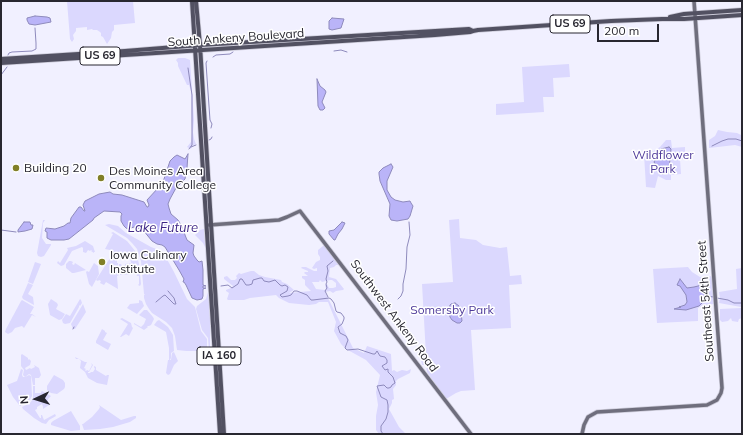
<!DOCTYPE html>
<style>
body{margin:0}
#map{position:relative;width:743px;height:435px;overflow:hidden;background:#f1f0ff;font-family:Mulish,sans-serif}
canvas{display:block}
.frame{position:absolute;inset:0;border:2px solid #282730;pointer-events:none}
.north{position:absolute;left:16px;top:379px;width:40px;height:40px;-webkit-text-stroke:3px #fff;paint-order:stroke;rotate:266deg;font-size:11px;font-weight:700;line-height:16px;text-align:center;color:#282730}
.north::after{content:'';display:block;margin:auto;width:14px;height:18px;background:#282730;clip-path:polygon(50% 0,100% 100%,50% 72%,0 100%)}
.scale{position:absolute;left:597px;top:24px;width:62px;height:18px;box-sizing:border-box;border:2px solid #282730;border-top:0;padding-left:5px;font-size:12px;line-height:14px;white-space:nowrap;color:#282730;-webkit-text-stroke:3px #fff;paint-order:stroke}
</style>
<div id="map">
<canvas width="743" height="435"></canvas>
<div class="frame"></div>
<div class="north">N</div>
<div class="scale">200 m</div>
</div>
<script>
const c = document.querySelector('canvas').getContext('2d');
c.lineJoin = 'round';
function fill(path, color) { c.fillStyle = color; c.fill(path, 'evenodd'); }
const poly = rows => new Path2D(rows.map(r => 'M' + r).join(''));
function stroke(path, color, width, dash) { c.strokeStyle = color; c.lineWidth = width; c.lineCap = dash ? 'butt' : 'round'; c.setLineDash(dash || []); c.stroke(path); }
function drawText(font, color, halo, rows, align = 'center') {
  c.font = font + ' Mulish,sans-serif'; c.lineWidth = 3; c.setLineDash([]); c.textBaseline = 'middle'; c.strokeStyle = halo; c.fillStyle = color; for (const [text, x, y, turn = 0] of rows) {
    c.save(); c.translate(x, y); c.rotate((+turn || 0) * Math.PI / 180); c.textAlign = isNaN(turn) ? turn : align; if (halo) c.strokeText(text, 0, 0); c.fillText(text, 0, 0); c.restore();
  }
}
const green = poly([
 [67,1,133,1,135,23,114,25,114,30,112,32,111,38,107,44,103,37,101,36,101,33,100,32,97,30,93,30,92,29,87,30,87,27,76,28,76,31,73,35,74,39,72,42,70,39],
 [178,58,185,58,190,60,194,120,193,132,194,139,196,144,192,146,191,149,187,147,191,142,192,133,191,91,189,85,187,85,178,66,178,63,176,60],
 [569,64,570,77,553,78,554,97,543,97,544,112,496,115,496,104,524,102,522,67],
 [718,130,727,132,737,133,741,135,742,147,735,145,709,148,709,140,715,136],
 [666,140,671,140,672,148,685,147,685,159,680,159,681,174,671,175,671,180,666,180,658,176,655,188,646,187,644,154,652,152,660,147],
 [459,219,460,238,476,240,483,245,500,248,507,247,510,276,521,275,522,284,509,285,511,328,471,330,475,390,461,391,456,393,446,399,427,372,426,365,422,365,421,360,421,356,422,354,426,355,422,284,453,282,449,220],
 [43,220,45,220,43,223,42,238,46,244,51,244,51,245,44,256,41,257,38,256,37,253],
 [109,224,118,226,126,233,151,247,159,250,163,252,174,272,187,299,195,307,201,331,207,339,207,351,186,351,177,350,175,336,172,328,166,322,152,313,149,309,146,304,144,298,144,295,145,295,144,294,141,261,137,249,132,243,127,238,105,225],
 [204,229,210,319,210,352,209,351,208,338,202,330,196,309,197,306,206,299,208,292,205,247,203,243,195,235,200,230],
 [113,232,127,241,136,252,139,264,141,284,140,286,138,285,139,284,139,276,137,276,136,274,120,275,119,264,121,264,122,266,123,266,125,265,125,264,131,263,130,257,129,257,128,255,126,255,128,257,125,257,122,255,121,256,121,257,117,259,117,263,118,263,119,275,117,276,118,289,106,282,104,285,100,283,101,281,99,280,98,281,96,280,110,258,113,256,111,255,110,250,105,249,113,234,111,233],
 [85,241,93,246,95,252,94,252,94,253,91,251,92,251,91,250,90,251,88,250,86,253,83,252,83,248,82,247,72,251,64,265,61,266,57,263,58,261,60,263,68,250,67,248,76,246],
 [323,246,325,246,338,264,338,265,336,265,334,267,330,268,329,277,336,279,344,289,343,290,336,291,333,293,330,291,325,292,353,348,364,353,367,346,391,354,392,371,394,370,397,372,402,370,407,371,411,369,410,373,398,379,396,381,396,385,393,389,394,399,392,400,392,403,389,409,399,427,406,434,379,434,376,430,376,416,378,405,376,392,380,375,366,360,346,349,341,344,334,331,336,322,328,302,319,302,316,304,309,305,289,303,279,298,276,295,250,298,244,300,228,300,227,299,229,293,226,291,226,290,231,288,233,286,224,279,224,277,227,276,231,280,235,280,237,278,236,276,239,273,241,274,251,271,254,271,259,275,265,277,281,280,282,282,287,284,294,290,289,293,311,291,305,285,305,280,302,278,302,276,308,276,304,273,305,272,308,272,308,271,301,268,302,267,306,267,314,271,317,271,317,268,314,269,312,268,316,262,320,260,320,257,318,254,318,250],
 [320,280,322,282,330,280,332,280,336,283,336,287,333,288,329,288,327,284,325,285,326,289,325,290,316,289,312,282,319,282],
 [69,261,71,261,73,262,72,264,74,265,75,263,86,270,74,273,72,273,66,268,66,264],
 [35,262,41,264,33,284,28,282],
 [94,263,98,266,99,274,92,287,89,284,86,272,87,271,89,272],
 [688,267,692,272,700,277,713,276,714,304,703,305,698,308,698,321,657,323,653,269],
 [707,288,704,300,699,306,688,307,685,305,687,302,686,295],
 [742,268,742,318,739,319,738,322,732,321,731,318,728,321,722,322,720,320,720,309,741,308,741,307,719,303,720,298,719,292,737,289,736,269],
 [28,283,33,285,28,294,33,297,34,305,23,299,22,297],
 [51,299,57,303,58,305,56,309,65,314,62,319,59,320,50,315,48,304],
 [80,299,81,300,82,303,80,306,79,305,79,307,70,323,65,324,63,323,62,320,66,314,70,316],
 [22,300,34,307,30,314,32,314,36,317,32,315,24,328,22,326,15,328,12,332,8,334,5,332,6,329,21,301],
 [139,300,142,301,144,306,137,314,127,308,130,304,139,303],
 [83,304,86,312,75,329,73,329,71,324],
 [144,310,147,310,153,317,154,319,151,325,149,326,147,326,148,327,144,330,134,324,134,323,141,327,144,324,146,319,139,315],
 [122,318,131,323,132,327,133,328,129,336,126,334,121,337,120,337,128,324,120,319],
 [159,320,168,327,173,335,174,351,171,353,171,358,170,360,169,360,169,348,166,332,154,325,157,321],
 [102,329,105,331,105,332,107,333,103,340,111,344,108,350,96,343,96,341],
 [174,352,178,361,174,365,170,374,168,375,166,373,168,360,171,360,172,353],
 [22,354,28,358,28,360,29,359,31,361,30,365,25,368,26,370,30,368,31,369,35,367,34,365,39,368,41,375,39,378,35,378,35,385,33,385,31,375,29,374,25,377,23,375,24,370,21,366,21,355],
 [75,357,85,362,87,362,84,368,86,369,85,370,86,371,87,370,89,371,92,365,91,363,93,365,89,372,88,372,88,373,90,373,91,372,93,372,95,369,94,367,94,366,96,367,96,370,106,376,107,375,109,375,107,385,97,383,88,378,85,372,80,368,81,361,79,359,76,359],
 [21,369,23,370,22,375,23,377,25,377,29,375,31,376,32,396,29,401,20,406,13,397,7,385,17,381],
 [54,375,63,380,65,383,65,387,64,389,57,394,51,393,47,390,47,386],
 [33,386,35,386,35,393,41,393,41,392,42,391,51,396,48,399,48,403,49,405,43,409,43,407,42,404,37,407,37,409,35,410,40,418,41,418,41,415,42,415,44,420,55,414,56,416,49,420,46,424,42,423,34,418,23,409,22,407,30,403,33,399],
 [99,405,121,420,134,416,136,416,136,418,130,422,113,427,100,429,84,430,82,424,83,424,92,417,99,409,100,407],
 [71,411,80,426,80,430,71,431,51,425,51,423,53,421]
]);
const water = poly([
 [35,16,47,17,50,18,51,22,35,25,29,24,27,20,27,18,35,16],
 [332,18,344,19,341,28,332,30,329,29,329,21,332,18],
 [317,79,320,86,325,90,326,92,322,102,325,108,323,110,320,110,318,106,317,79],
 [669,147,671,149,669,169,667,170,666,173,662,174,662,170,657,167,654,162,661,149,669,147],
 [188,154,187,168,185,179,176,188,170,199,168,204,169,208,171,214,178,220,183,228,185,235,187,240,194,245,193,253,194,256,197,260,199,262,202,261,203,270,203,285,206,286,203,286,203,288,206,288,203,289,203,296,202,299,197,300,192,298,186,285,184,282,183,282,184,279,179,270,165,247,162,245,157,244,152,241,143,230,134,227,128,229,126,228,124,226,121,221,121,216,122,214,120,212,104,211,94,218,93,220,69,239,64,240,51,240,47,238,47,232,45,231,46,228,55,229,64,226,68,223,70,223,71,218,79,207,81,207,84,211,85,211,83,205,85,201,99,194,110,192,113,194,122,195,144,202,147,207,148,207,149,205,147,200,159,187,164,179,170,161,174,157,177,155,185,159,188,154],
 [391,164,393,167,387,181,387,190,391,197,395,200,403,202,410,201,411,203,413,206,410,216,408,219,397,221,391,220,389,216,390,204,380,181,379,174,379,172,383,168,391,164],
 [24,222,30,222,31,225,33,225,32,229,25,231,18,232,18,230,24,222],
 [342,222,345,223,342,229,338,234,335,240,334,240,329,234,329,231,334,230,342,222],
 [680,279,687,288,694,287,702,285,707,286,705,296,702,303,699,306,686,310,674,309,681,307,679,307,685,305,687,302,686,295,680,286,677,285,680,279],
 [455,303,459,306,461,313,462,321,460,323,457,323,452,320,450,317,449,310,450,305,451,304,455,303]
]);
const stream = poly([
 [334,51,341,50,347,52],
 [8,55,9,53,12,52,32,51,36,49,36,43,35,28],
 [213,57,216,55,230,54,233,52],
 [207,61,206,63,208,92,210,120,212,124,211,128],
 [188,68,192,95,192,145,189,149],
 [1,75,7,67],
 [209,140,211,139,212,137],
 [712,146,722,141,728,139,736,139,742,141],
 [191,147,196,145],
 [1,230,16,232],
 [221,286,228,285,232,288,238,284,240,279,242,279,246,285,249,285,252,284,253,280,260,278,262,278,264,281,269,282,275,280,280,285,282,286,285,285,288,287,287,291,280,295,282,297,288,296,291,295,294,291,297,291,307,295,311,300,313,300,329,298,331,299,334,303,336,311,337,312,341,313,344,317,344,319,342,324,338,327,340,333,346,336,348,340,345,348,347,350,358,349,373,354,375,354,377,351,380,356,385,357,387,360,387,363,382,366,385,370,388,369,388,372,393,377,395,383,392,385,391,387,389,388,387,388,384,385,377,386,381,397,387,400,388,405,388,412,386,419,381,426,381,431,383,434],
 [705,296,714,297],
 [328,297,325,291,327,288,326,284,327,282,326,279,328,271,327,266,333,261],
 [717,298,728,300,734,303,742,303],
 [398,299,401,296,403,291,403,284,406,269,407,247,410,235,409,222],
 [156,302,163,296,165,295,174,304,176,304,174,298,168,291],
 [73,329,74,327]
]);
const secondary = poly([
 [209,225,279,220,287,217,300,211,471,434],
 [582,434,584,425,588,417,597,412,707,405,717,400,721,393,722,388,716,308,694,1]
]);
const primary = poly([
 [192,1,220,434],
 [196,1,200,45,224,434],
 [670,17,684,14,742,10],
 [1,59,125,51,200,45,469,29,473,31],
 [1,63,435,35,470,32,473,31,478,30,611,21,662,19,684,19,742,15]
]);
const markers = [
 [16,168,4,"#817f27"],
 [101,178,4,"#817f27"],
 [102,262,4,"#817f27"]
];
const shields = [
 [570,24,40],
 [100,56,40],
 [219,356,44]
];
const shieldNames = [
 ["US 69",570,24],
 ["US 69",100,56],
 ["IA 160",219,356]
];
const streetNames = [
 ["South Ankeny Boulevard",236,38,-4],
 ["Southeast 54th Street",706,301,-94],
 ["Southwest Ankeny Road",394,316,53]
];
const parkNames = [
 ["Wildflower",663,155],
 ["Park",663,169],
 ["Somersby Park",452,310]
];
const poiNames = [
 ["Building 20",24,168],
 ["Des Moines Area",109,171],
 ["Community College",109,185],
 ["Iowa Culinary",110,255],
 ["Institute",110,269]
];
const waterNames = [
 ["Lake Future",163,228]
];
fill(green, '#dbd8fe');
fill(water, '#bab4f8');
stroke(water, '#8e8abc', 1);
stroke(stream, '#8e8abc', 1);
stroke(secondary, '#cdccda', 5);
stroke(primary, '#cdccda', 5.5);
stroke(secondary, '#6f6e7d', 3.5);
stroke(primary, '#525162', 4);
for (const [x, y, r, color] of markers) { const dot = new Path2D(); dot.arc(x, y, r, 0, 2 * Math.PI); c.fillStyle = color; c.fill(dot); stroke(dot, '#fff', 1.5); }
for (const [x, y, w] of shields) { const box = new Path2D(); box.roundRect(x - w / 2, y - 9, w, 18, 3); c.fillStyle = '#fff'; c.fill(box); stroke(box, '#282730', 1); }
drawText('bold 11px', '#282730', null, shieldNames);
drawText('12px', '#282730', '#fff', streetNames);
drawText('12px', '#4e3a9a', '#fff', parkNames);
drawText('12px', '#282730', '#fff', poiNames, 'left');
drawText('italic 13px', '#402887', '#fff', waterNames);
</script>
